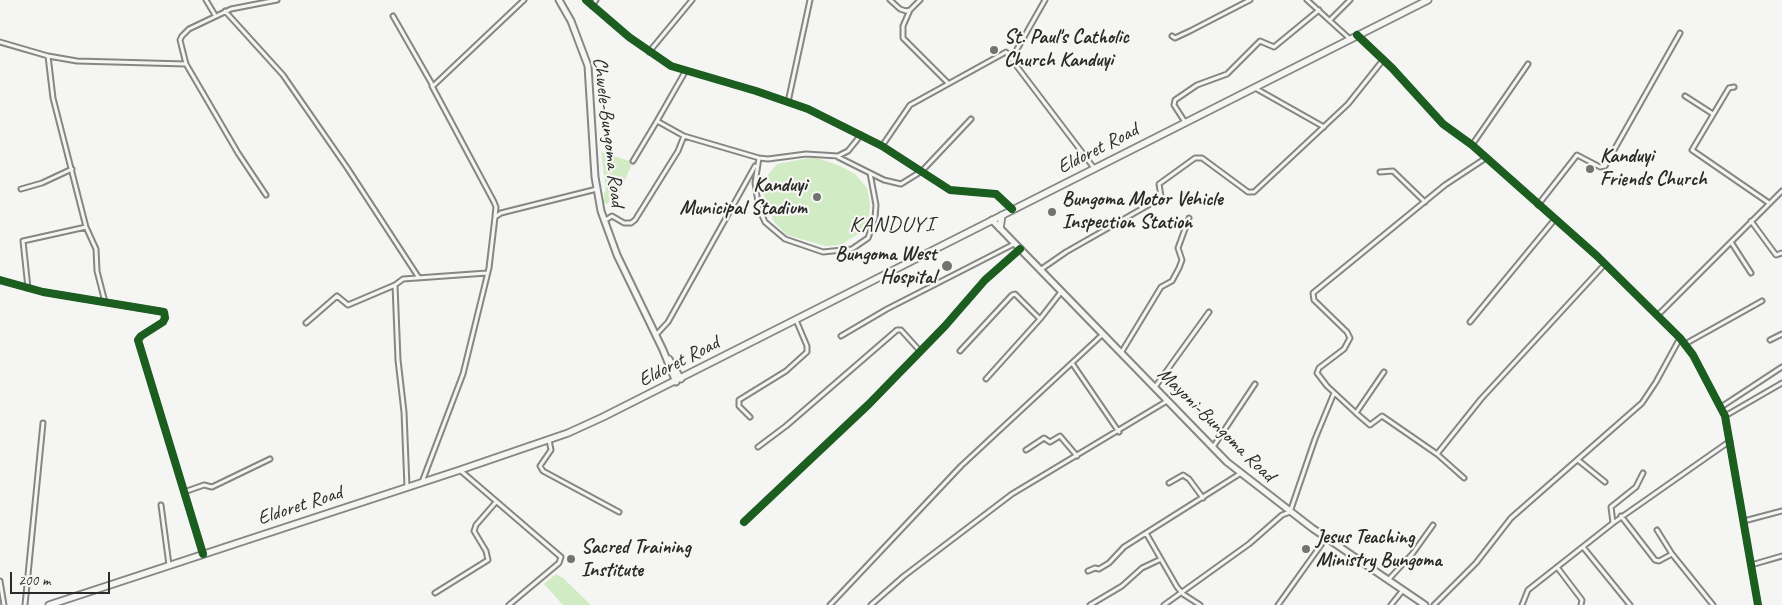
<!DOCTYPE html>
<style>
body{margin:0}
#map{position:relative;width:1782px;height:605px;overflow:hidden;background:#f5f5f3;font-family:Caveat,sans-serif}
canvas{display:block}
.scale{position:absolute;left:10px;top:572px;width:100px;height:22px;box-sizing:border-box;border:2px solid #2b2b2b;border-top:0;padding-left:6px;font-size:15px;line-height:18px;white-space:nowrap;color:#2b2b2b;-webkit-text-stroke:4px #f6f6f2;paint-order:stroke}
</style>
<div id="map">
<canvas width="1782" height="605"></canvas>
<div class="scale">200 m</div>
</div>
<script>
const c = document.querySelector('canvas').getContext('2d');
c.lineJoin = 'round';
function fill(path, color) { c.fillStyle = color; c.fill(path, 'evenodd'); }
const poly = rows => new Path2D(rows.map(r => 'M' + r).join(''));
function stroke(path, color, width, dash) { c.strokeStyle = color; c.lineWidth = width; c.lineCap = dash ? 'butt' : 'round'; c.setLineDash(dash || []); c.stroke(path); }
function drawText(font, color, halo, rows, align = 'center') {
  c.font = font + ' Caveat,sans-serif'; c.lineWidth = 4.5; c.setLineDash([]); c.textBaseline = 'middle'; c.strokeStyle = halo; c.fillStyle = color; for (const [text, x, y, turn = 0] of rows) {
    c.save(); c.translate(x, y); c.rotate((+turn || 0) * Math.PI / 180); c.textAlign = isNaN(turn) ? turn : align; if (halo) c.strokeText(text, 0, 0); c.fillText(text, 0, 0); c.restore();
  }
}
const green = poly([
 [601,152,633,162,618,195,610,198,608,204,604,203,604,194,606,190],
 [814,157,838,165,855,174,867,188,870,203,869,219,860,233,840,245,825,246,787,235,775,223,769,212,763,192,767,176,777,164],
 [556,574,563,578,591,605,563,605,544,584]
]);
const street = poly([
 [206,0,215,15],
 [586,0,629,37,671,66,756,91,808,109,882,146,950,190,996,194,1012,209],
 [890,0,900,9,906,11,910,10,920,0],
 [1307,0,1350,39],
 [592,6,596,0],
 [910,10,903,26,903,38,948,83],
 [225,11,283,75,348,169,419,278],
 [393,16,433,86,524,0],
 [1331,19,1350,0],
 [1358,35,1392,68,1443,124,1472,145,1597,256,1680,338,1693,355,1725,416,1758,605],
 [1172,36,1175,38,1190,31,1250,0],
 [0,42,48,56,77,61,186,64,180,40,182,36,189,29,231,9,277,0],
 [649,52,692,0],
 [48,56,53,98,86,227,96,249,97,271,105,302],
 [1012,58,1045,0],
 [186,64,238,153,266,195],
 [685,72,657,121,684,136,759,158,768,159,806,154,838,156,848,151,861,135],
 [432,86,494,202,496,207,495,216],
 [1734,87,1729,88,1692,150,1769,203],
 [1255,88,1324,127],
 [1685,96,1713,114],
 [788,102,810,0],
 [1185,122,1174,105,1175,100,1197,85,1227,74,1260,41,1274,47,1319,10],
 [1472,145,1528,64],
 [882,146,910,105,1006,52,1094,168],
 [838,157,884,180,901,184,922,171,971,119],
 [759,158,755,183,759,209,765,222,785,239,823,252,852,249,868,238,875,218,876,205,870,173],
 [633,161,657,121],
 [1380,172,1393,171,1425,202],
 [21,189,42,183,72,169],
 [1538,205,1577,155,1600,167,1605,166,1680,33],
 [604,221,612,216,624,223,631,223,635,220,678,151,684,136],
 [1751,221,1776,255,1782,253],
 [1731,242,1751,273],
 [1040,270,1066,252,1159,199,1161,196,1159,184,1195,158,1202,158,1248,192,1254,192,1348,104,1383,60],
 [0,280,43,292,164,312,165,318,163,322,141,336,138,340,203,554],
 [28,288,23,241,86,227],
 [1658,315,1782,191],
 [1470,322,1555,219],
 [306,323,337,296,348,305,395,285],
 [656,335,668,322,755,166],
 [841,336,887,309,1014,244],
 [1770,340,1782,334],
 [1685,344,1762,301],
 [960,351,1012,295,1015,294,1040,319],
 [1121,353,1161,287,1172,281,1179,268,1182,260,1178,248,1189,218],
 [1072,363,1119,432],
 [1384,372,1356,413,1370,425,1382,416,1437,454,1464,478],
 [986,379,1040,319,1061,292],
 [1155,387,1209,312],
 [1721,407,1782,367],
 [1356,413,1327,386,1317,373,1319,368,1344,349,1350,338,1347,332,1314,300,1313,293,1445,185,1486,158],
 [1725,416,1782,383],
 [750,417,739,406,739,400,786,371,807,352,807,346,796,320],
 [549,440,551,450,540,466,543,471,619,512],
 [758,447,786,426,897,330,901,330,920,351],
 [1213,447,1255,384],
 [1026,450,1044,438,1050,442,1060,436,1077,456],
 [1437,454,1481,399,1605,264],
 [1578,460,1605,482],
 [461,471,561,557,559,563,509,605],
 [422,482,463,374,489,268,495,217,501,213,597,189],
 [1169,483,1183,475,1189,479,1203,498],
 [407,487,404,412,398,360,395,285,403,279,487,273],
 [184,492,204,485,212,487,270,459],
 [161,505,169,565],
 [1621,516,1655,560,1659,561,1672,554],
 [1744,521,1782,511],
 [744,522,869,404,945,326,985,280,1020,249],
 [1613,523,1611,507,1636,487,1643,473],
 [1657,530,1672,554,1713,605],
 [1583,547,1630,605],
 [1751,565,1782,556],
 [1557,567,1582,600,1581,605],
 [1088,571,1095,568,1099,569,1109,563,1124,547,1146,533],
 [1389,579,1413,553,1433,525],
 [0,581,4,605],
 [435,593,488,560,486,551,474,531,476,525,496,502],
 [25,605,43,423],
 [830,605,961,466,1103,334],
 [871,605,904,576,1012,494,1167,401],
 [1090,605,1122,586,1142,568,1159,560],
 [1164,605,1249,544,1282,515,1290,512,1315,439,1334,393],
 [1200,605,1183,594,1177,587,1146,533,1241,473],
 [1278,605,1326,538],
 [1391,605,1403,590],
 [1434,605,1476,563,1511,518,1642,403,1656,382,1680,338],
 [1522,605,1528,590,1613,523,1730,441]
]);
const primary = poly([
 [559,0,571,21,588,66,595,177,601,211,617,255,663,350,676,382],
 [992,220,1227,462,1312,528,1425,605],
 [669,359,681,379]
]);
const highway = poly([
 [1000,228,1002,215],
 [49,605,460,470,568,433,603,417,1428,0]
]);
const cycleway = poly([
 [586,0,629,37,671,66,756,91,808,109,882,146,950,190,996,194,1012,209],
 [1357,35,1392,68,1443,124,1472,145,1597,256,1680,338,1693,355,1725,416,1758,605],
 [0,280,43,292,164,312,165,318,163,322,141,336,138,340,203,554],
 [744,522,869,404,945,326,985,280,1020,249]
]);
const markers = [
 [994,50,5,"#727271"],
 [1590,169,5,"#727271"],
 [817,197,5,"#727271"],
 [1052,212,5,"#727271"],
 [947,266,6,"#727271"],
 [1306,549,5,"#727271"],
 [571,559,5,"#727271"]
];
const poiNames = [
 ["St. Paul's Catholic",1004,38],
 ["Church Kanduyi",1004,61],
 ["Kanduyi",1600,157],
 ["Friends Church",1600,180],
 ["Kanduyi",807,186,"right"],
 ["Municipal Stadium",807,209,"right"],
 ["Bungoma Motor Vehicle",1062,200],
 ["Inspection Station",1062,223],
 ["Bungoma West",936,255,"right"],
 ["Hospital",936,278,"right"],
 ["Jesus Teaching",1316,538],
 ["Ministry Bungoma",1316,561],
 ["Sacred Training",581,548],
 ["Institute",581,571]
];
const streetNames = [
 ["Chwele-Bungoma Road",608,132,83],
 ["Eldoret Road",1098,149,-27],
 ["Eldoret Road",679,362,-27],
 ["Mayoni-Bungoma Road",1216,425,44],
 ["Eldoret Road",300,506,-18]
];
const quarterNames = [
 ["KANDUYI",892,225]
];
fill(green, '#d1ebc5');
stroke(street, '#868685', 7);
stroke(primary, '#868685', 9);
stroke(highway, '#868685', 9);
stroke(street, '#f5f5f3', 3);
stroke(primary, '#f5f5f3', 5);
stroke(highway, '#f5f5f3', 5.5);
stroke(cycleway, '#1b5e20', 8);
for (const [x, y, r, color] of markers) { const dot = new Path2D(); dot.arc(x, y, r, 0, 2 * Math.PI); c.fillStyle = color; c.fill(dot); stroke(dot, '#f6f6f2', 2); }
drawText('bold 20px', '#2b2b2b', '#f6f6f2', poiNames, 'left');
drawText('20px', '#2b2b2b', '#f6f6f2', streetNames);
c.letterSpacing = '1px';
drawText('22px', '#2b2b2b', '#f6f6f2', quarterNames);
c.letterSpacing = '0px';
</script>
